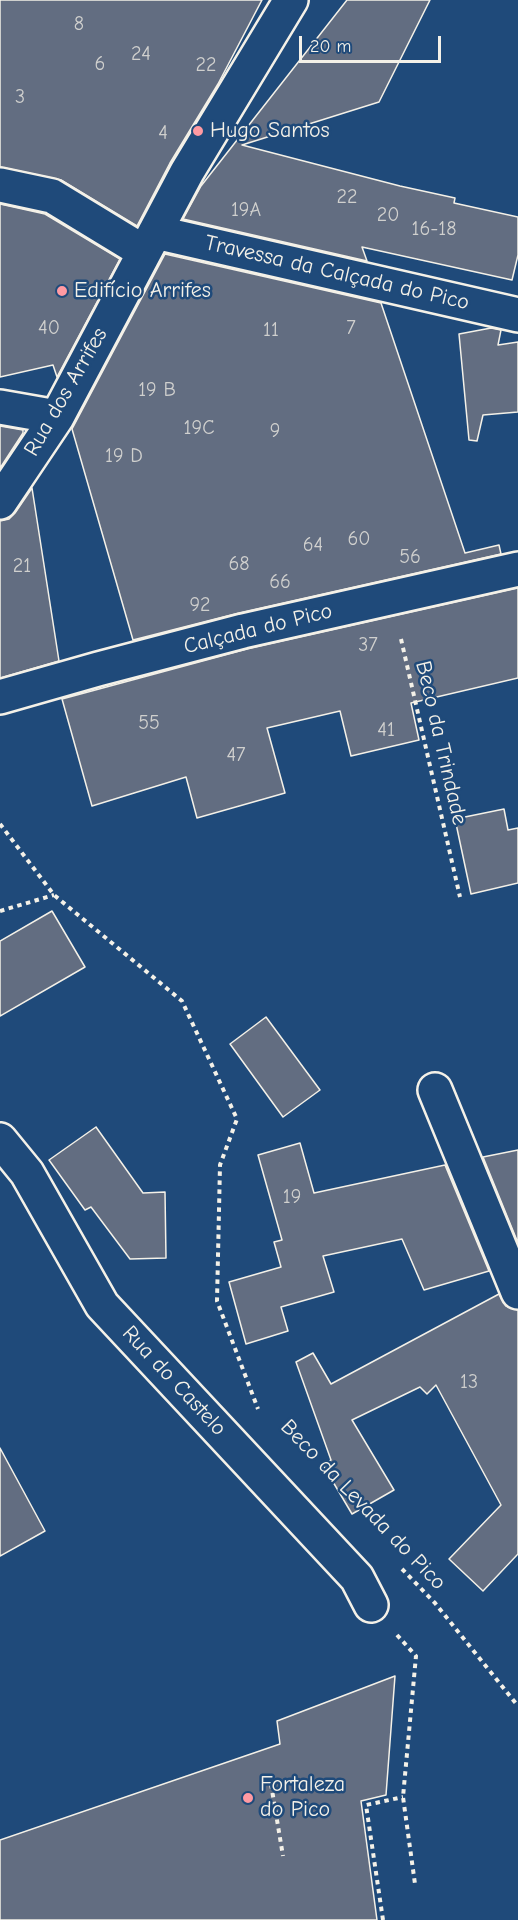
<!DOCTYPE html>
<meta charset="utf-8">
<style>
body{margin:0}
#map{position:relative;width:518px;height:1920px;overflow:hidden;background:#1f4a7a;font-family:"Comic Neue",sans-serif}
canvas{display:block}
.scale{position:absolute;left:299px;top:36px;width:142px;height:27px;box-sizing:border-box;border:3px solid #f4f1e8;border-top:0;padding-left:8px;font-size:18px;line-height:21px;white-space:nowrap;color:#f4f1e8;-webkit-text-stroke:4px #1f4a7a;paint-order:stroke}
</style>
<div id="map">
<canvas width="518" height="1920"></canvas>
<div class="scale">20 m</div>
</div>
<script>
const c = document.querySelector('canvas').getContext('2d');
c.lineJoin = 'round';
function fill(path, color) { c.fillStyle = color; c.fill(path, 'evenodd'); }
const poly = rows => new Path2D(rows.map(r => 'M' + r).join(''));
function stroke(path, color, width, dash) { c.strokeStyle = color; c.lineWidth = width; c.lineCap = dash ? 'butt' : 'round'; c.setLineDash(dash || []); c.stroke(path); }
function drawText(font, color, halo, rows, align = 'center') {
  c.font = font + ' "Comic Neue",sans-serif'; c.lineWidth = 5; c.setLineDash([]); c.textBaseline = 'middle'; c.strokeStyle = halo; c.fillStyle = color; for (const [text, x, y, turn = 0] of rows) {
    c.save(); c.translate(x, y); c.rotate((+turn || 0) * Math.PI / 180); c.textAlign = isNaN(turn) ? turn : align; if (halo) c.strokeText(text, 0, 0); c.fillText(text, 0, 0); c.restore();
  }
}
const building = poly([
 [0,0,262,0,218,84,170,163,137,226,61,180,0,167,0,0],
 [347,0,430,0,379,102,242,145,400,186,455,198,454,203,518,217,518,255,512,280,362,247,367,261,183,219,201,186,347,0],
 [0,204,45,214,120,259,57,377,53,365,0,377,0,204],
 [165,254,381,303,465,553,499,545,501,554,239,613,133,640,72,429,165,254],
 [491,328,501,330,498,345,518,342,518,412,483,415,477,441,469,440,459,334,491,328],
 [0,426,23,430,23,433,0,468,0,426],
 [32,488,59,661,0,678,0,521,9,519,15,513,32,488],
 [518,588,518,678,411,703,419,740,351,756,340,711,267,728,285,793,197,818,186,777,92,806,62,699,247,649,518,588],
 [504,809,508,830,518,828,518,883,471,894,455,819,504,809],
 [52,911,85,967,0,1016,0,941,52,911],
 [266,1017,320,1090,283,1117,230,1044,266,1017],
 [96,1127,143,1193,165,1192,166,1258,130,1259,91,1207,85,1210,49,1160,96,1127],
 [300,1143,314,1193,445,1165,489,1271,424,1290,402,1239,323,1256,334,1292,281,1307,288,1331,246,1344,229,1282,281,1267,274,1242,282,1240,258,1155,300,1143],
 [518,1150,518,1243,483,1157,518,1150],
 [499,1294,506,1306,518,1310,518,1554,483,1591,449,1559,501,1505,436,1385,427,1394,420,1387,352,1420,394,1490,352,1514,323,1465,331,1460,296,1362,313,1353,331,1384,499,1294],
 [0,1448,45,1531,0,1556,0,1448],
 [395,1676,386,1795,361,1801,377,1920,0,1920,0,1840,280,1744,277,1721,395,1676]
]);
const path = poly([
 [401,639,460,897],
 [0,824,54,895,182,1001,237,1119,220,1165,217,1301,258,1409],
 [0,911,54,895],
 [402,1569,435,1603,518,1706],
 [397,1635,416,1656,403,1797,415,1884],
 [271,1784,283,1856],
 [383,1920,366,1805,403,1797]
]);
const street = poly([
 [0,185,52,196,144,252],
 [155,232,518,315],
 [0,407,57,417],
 [0,502,57,417,187,172,291,0],
 [435,1090,518,1292],
 [0,1140,27,1173,102,1305,357,1578,371,1605]
]);
const secondary = poly([
 [0,697,98,669,243,631,518,569]
]);
const markers = [
 [198,131,6,"#ff9aa2"],
 [62,291,6,"#ff9aa2"],
 [248,1798,6,"#ff9aa2"]
];
const numberNames = [
 ["8",79,24],
 ["24",141,54],
 ["6",100,64],
 ["22",206,65],
 ["3",20,97],
 ["4",163,133],
 ["22",347,197],
 ["19A",246,210],
 ["20",388,215],
 ["16-18",434,229],
 ["40",49,328],
 ["7",351,328],
 ["11",271,330],
 ["19 B",157,390],
 ["19C",199,428],
 ["9",275,431],
 ["19 D",124,456],
 ["60",359,539],
 ["64",313,545],
 ["56",410,557],
 ["68",239,564],
 ["21",22,566],
 ["66",280,582],
 ["92",200,605],
 ["37",368,645],
 ["55",149,723],
 ["41",386,730],
 ["47",236,755],
 ["19",292,1197],
 ["13",469,1382]
];
const poiNames = [
 ["Hugo Santos",210,131],
 ["Edifício Arrifes",74,291],
 ["Fortaleza",260,1785],
 ["do Pico",260,1810]
];
const streetNames = [
 ["Travessa da Calçada do Pico",337,273,13],
 ["Rua dos Arrifes",66,392,-60],
 ["Calçada do Pico",258,629,-14],
 ["Beco da Trindade",441,743,77],
 ["Rua do Castelo",174,1381,47],
 ["Beco da Levada do Pico",363,1505,46]
];
fill(building, '#626d81');
stroke(building, '#f4f1e8', 1.5);
stroke(street, '#f4f1e8', 38);
stroke(secondary, '#f4f1e8', 38);
stroke(path, '#f4f1e8', 4, [4.5, 4.5]);
stroke(street, '#1f4a7a', 33);
stroke(secondary, '#1f4a7a', 33);
for (const [x, y, r, color] of markers) { const dot = new Path2D(); dot.arc(x, y, r, 0, 2 * Math.PI); c.fillStyle = color; c.fill(dot); stroke(dot, '#1f4a7a', 2); }
drawText('20px', '#d0d0ce', null, numberNames);
drawText('22px', '#f4f1e8', '#1f4a7a', poiNames, 'left');
drawText('22px', '#f4f1e8', '#1f4a7a', streetNames);
</script>
